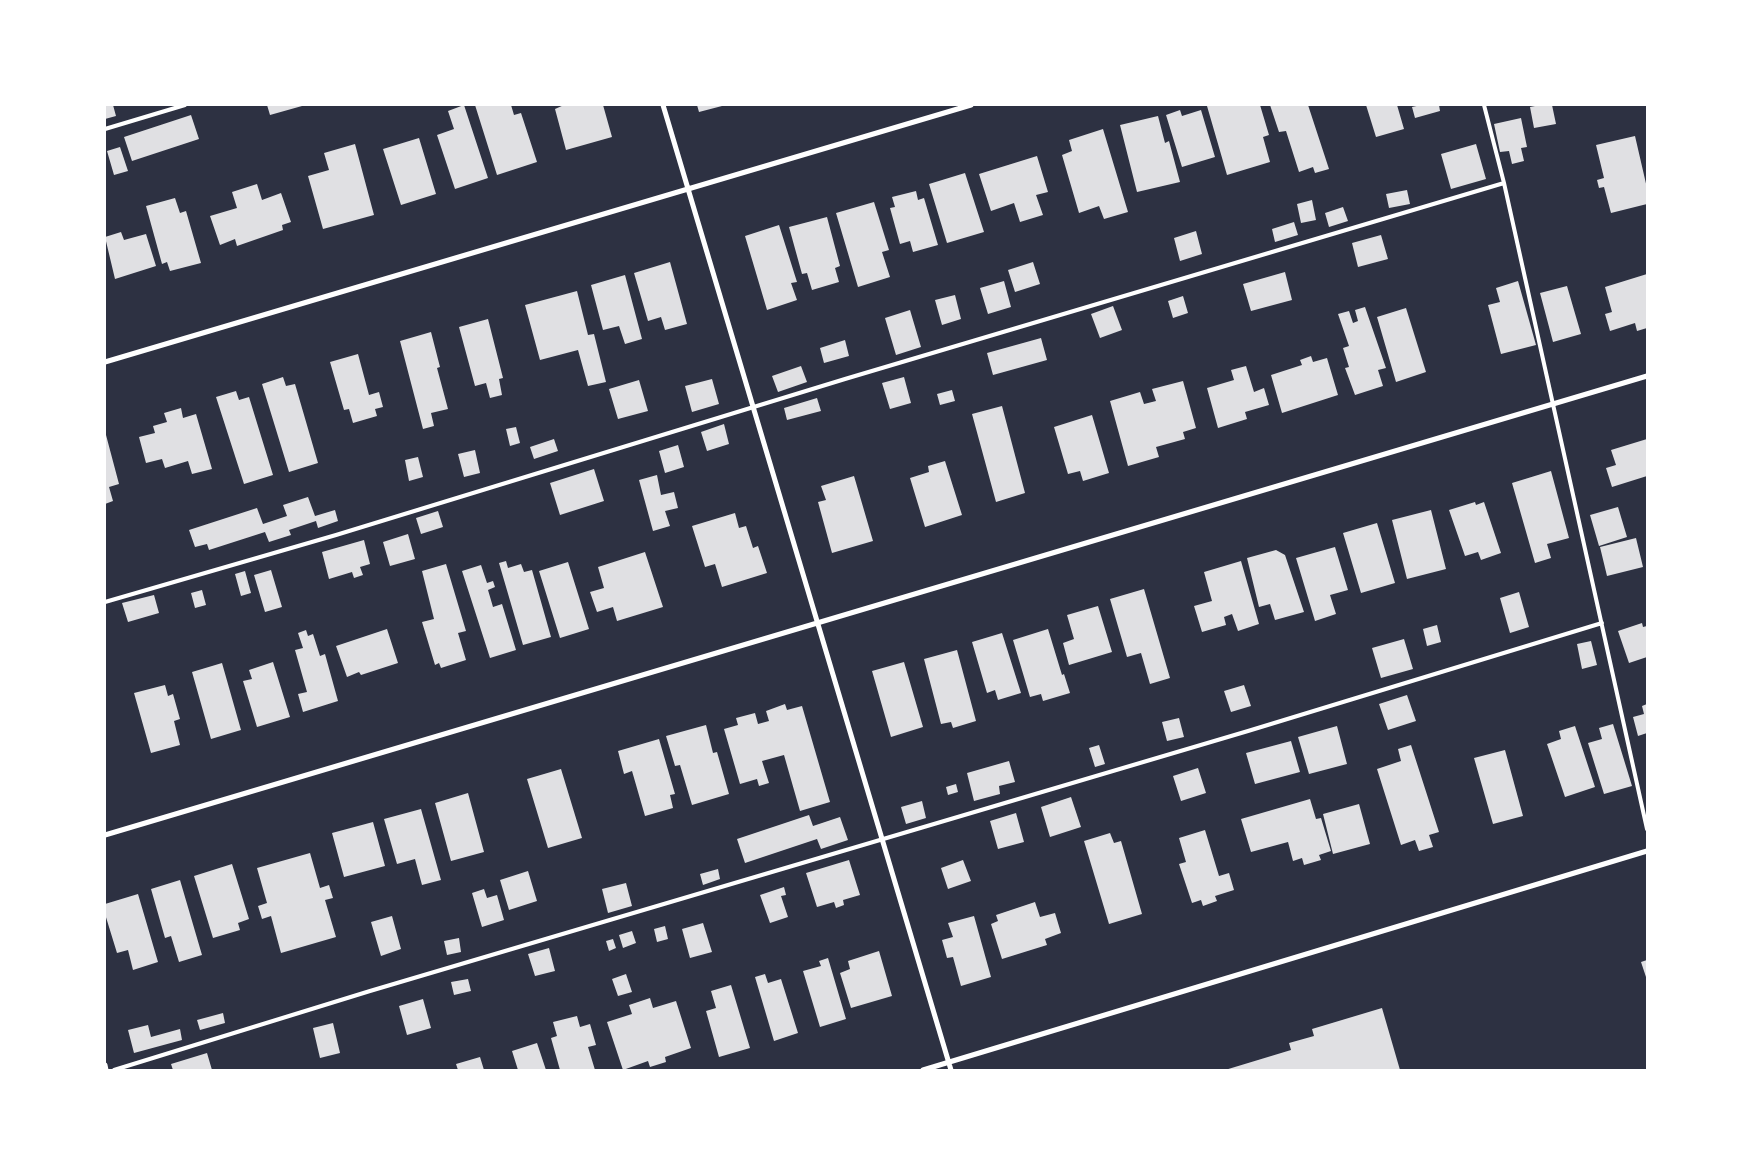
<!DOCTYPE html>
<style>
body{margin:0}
#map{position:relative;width:1752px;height:1175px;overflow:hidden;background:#2d3142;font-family:"Roboto Serif",serif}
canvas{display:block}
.frame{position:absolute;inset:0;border:106px solid #fff;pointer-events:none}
</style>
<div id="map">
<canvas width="1752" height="1175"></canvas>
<div class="frame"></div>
</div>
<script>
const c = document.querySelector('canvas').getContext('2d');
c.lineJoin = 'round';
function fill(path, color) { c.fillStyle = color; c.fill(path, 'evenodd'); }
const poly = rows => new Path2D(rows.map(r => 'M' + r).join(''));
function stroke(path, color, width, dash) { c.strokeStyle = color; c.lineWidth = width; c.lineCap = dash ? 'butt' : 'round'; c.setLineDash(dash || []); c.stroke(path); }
const building = poly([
 [105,105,113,105,116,116,105,119],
 [267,105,302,105,302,106,270,115],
 [464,105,488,178,455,189,437,135,454,129,448,111],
 [475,105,511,105,514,115,521,113,537,162,497,175],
 [564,105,603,105,612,137,566,150,555,109],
 [697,105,722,105,722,106,699,112],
 [1212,105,1260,105,1269,135,1263,137,1270,162,1227,175,1207,106],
 [1270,105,1308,105,1329,169,1315,173,1313,167,1299,172,1286,131,1279,132],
 [1366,105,1397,105,1404,129,1376,137],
 [1421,105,1439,105,1440,111,1415,118,1412,107],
 [1540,105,1552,105,1556,124,1534,128,1530,107],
 [1180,110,1182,116,1201,110,1215,157,1182,167,1166,115],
 [191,115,199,139,132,161,124,137],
 [1158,116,1165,143,1169,141,1180,182,1137,192,1120,125],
 [1521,118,1527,147,1521,148,1524,161,1512,164,1509,151,1500,152,1494,124],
 [1103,129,1128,212,1104,219,1099,206,1079,213,1062,155,1072,151,1069,140],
 [1635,136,1647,188,1647,204,1611,213,1604,187,1599,188,1597,180,1604,178,1596,145],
 [419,138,436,194,401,205,383,149],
 [355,144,374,215,323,229,308,176,329,170,324,153],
 [1476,144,1486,179,1451,189,1441,154],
 [120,147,128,171,114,175,107,151],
 [1037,156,1048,192,1036,195,1043,215,1020,222,1014,203,991,211,979,174],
 [965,173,984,232,947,243,929,184],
 [257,184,262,200,281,193,291,222,282,225,283,230,237,246,235,239,220,245,210,216,237,208,232,192],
 [1407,190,1410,204,1389,208,1386,194],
 [916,191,918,200,924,198,938,245,913,252,910,241,900,244,890,208,895,207,892,197],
 [175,198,180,213,186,211,201,263,170,271,167,262,162,264,146,206],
 [1312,200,1316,220,1301,223,1297,204],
 [874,202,889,250,882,252,890,277,858,287,836,213],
 [1343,207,1348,221,1329,227,1325,213],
 [827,217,840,266,835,268,839,282,812,290,807,273,802,274,789,227],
 [1294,222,1298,235,1275,242,1272,229],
 [779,225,797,282,791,283,797,300,767,310,745,236],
 [1196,231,1202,254,1180,261,1174,238],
 [121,232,124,240,146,234,156,266,115,279,105,237],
 [1381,235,1388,259,1358,267,1352,243],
 [670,262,687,324,665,330,661,317,648,321,634,273],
 [1033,262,1040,284,1015,292,1008,270],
 [1285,272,1292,300,1251,311,1243,284],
 [1647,274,1647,328,1637,331,1635,323,1610,331,1605,314,1612,312,1605,287],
 [625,275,642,339,625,344,619,326,603,330,591,285],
 [1004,281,1011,307,988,314,980,288],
 [1518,281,1536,345,1501,354,1488,305,1500,302,1496,288],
 [1567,286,1581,334,1553,342,1540,293],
 [577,291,588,335,594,334,606,382,588,386,578,350,540,360,525,305],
 [955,295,961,319,942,325,935,300],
 [1183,296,1188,313,1173,318,1168,301],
 [1113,306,1122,330,1100,338,1091,314],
 [1365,307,1386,368,1378,370,1383,386,1355,395,1345,368,1349,367,1343,348,1349,346,1338,314,1349,311,1353,323,1358,321,1355,310],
 [1406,308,1426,372,1396,382,1377,317],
 [910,310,921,347,896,355,885,318],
 [488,319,503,378,499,379,502,395,490,398,486,383,475,386,459,327],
 [431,332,440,367,437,368,448,409,431,413,434,426,423,429,400,341],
 [1041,338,1047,360,993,375,987,353],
 [845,340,849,356,824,363,820,348],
 [358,354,369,395,379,392,383,407,375,409,377,416,353,423,349,409,344,410,330,362],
 [1311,356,1313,362,1327,358,1338,395,1282,413,1271,375,1302,365,1300,360],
 [801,366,807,382,778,392,772,376],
 [1246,366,1254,392,1264,388,1269,405,1245,412,1247,419,1218,428,1207,388,1234,380,1231,370],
 [283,377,286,386,295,384,318,463,289,472,262,384],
 [904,377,911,403,890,409,882,383],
 [712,379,719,404,692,412,685,386],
 [639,380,648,411,618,419,609,389],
 [1183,381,1196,428,1183,432,1185,439,1156,447,1159,457,1128,466,1110,401,1140,392,1144,404,1156,401,1152,389],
 [952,390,955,401,940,405,937,394],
 [236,391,239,400,249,397,273,475,244,484,216,397],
 [817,398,821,411,787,420,784,408],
 [1002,406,1025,493,996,502,972,414],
 [181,408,183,418,196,414,212,469,192,474,188,461,165,468,162,459,146,463,139,437,155,433,153,426,167,422,164,413],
 [1092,415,1109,473,1083,481,1080,471,1068,474,1054,427],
 [724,424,729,444,707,451,701,432],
 [516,427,520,443,510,446,506,429],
 [106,435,119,484,109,487,113,501,105,504],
 [554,439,558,451,534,459,530,447],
 [1647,439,1647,476,1612,487,1606,468,1616,465,1611,450],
 [678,445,684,467,665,473,659,451],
 [475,450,480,473,464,477,458,454],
 [418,457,423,477,409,481,405,460],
 [945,461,962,515,925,527,910,478,929,472,928,466],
 [594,469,604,501,560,515,550,483],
 [1551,471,1569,538,1547,544,1551,558,1535,563,1512,483],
 [657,475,661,495,674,492,678,508,665,511,670,526,653,531,639,480],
 [854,476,873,541,832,553,818,502,826,500,821,486],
 [308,497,315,516,335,510,338,521,318,528,316,521,289,530,291,535,269,542,265,532,209,550,207,544,195,547,189,530,257,508,263,524,287,516,283,505],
 [1475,502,1476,505,1484,502,1501,553,1481,560,1478,552,1465,556,1449,510],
 [1618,507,1627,537,1599,546,1590,515],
 [1431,510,1446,569,1407,579,1392,520],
 [438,511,443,527,421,534,416,518],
 [735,513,739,528,746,526,753,548,758,546,767,573,722,587,715,564,705,567,692,526],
 [1377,523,1395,583,1361,593,1343,533],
 [408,534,415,559,390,566,383,542],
 [1636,538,1643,567,1607,576,1600,547],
 [364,540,370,564,360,567,363,575,354,578,352,572,329,579,322,552],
 [1335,547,1348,590,1330,595,1336,614,1315,621,1296,558],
 [1276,550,1285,555,1304,612,1275,620,1270,604,1259,607,1247,558],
 [645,552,663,607,617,621,613,607,597,612,590,592,604,588,598,567],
 [506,561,508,568,521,564,524,572,532,570,551,637,523,645,499,563],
 [1241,561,1259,624,1238,631,1232,614,1224,617,1226,625,1202,632,1194,606,1212,601,1204,572],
 [568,562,589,629,560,638,539,571],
 [446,564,466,631,458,633,466,660,441,668,439,663,435,665,422,622,434,619,422,571],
 [481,565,487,583,493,581,495,587,488,590,493,607,502,604,516,650,490,658,462,571],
 [271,570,282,607,265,612,254,575],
 [245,571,251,593,241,596,235,574],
 [1144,589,1170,678,1150,684,1141,653,1127,657,1110,599],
 [202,590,206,605,195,608,191,593],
 [1519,592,1529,627,1510,633,1500,598],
 [154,595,159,613,128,622,122,603],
 [1098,606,1112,652,1069,665,1063,643,1074,639,1067,615],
 [1642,623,1643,627,1647,626,1647,657,1629,663,1618,631],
 [1437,625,1441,642,1427,646,1423,629],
 [387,629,398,663,361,675,359,672,347,677,336,646],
 [1048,629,1062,675,1064,674,1070,693,1043,701,1041,694,1030,697,1013,640],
 [306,630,308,636,313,634,320,656,325,654,338,701,303,712,298,694,307,692,295,650,303,648,298,633],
 [1002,633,1021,693,998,700,995,690,987,693,972,642],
 [1404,639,1413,669,1381,678,1372,648],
 [1591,641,1597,665,1582,669,1577,644],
 [957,650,976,721,953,728,951,722,941,724,924,659],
 [273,662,290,717,257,727,243,681,252,679,249,670],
 [904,662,923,727,891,737,872,671],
 [222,663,241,730,211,739,192,672],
 [165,685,168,696,173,694,180,719,174,721,180,745,151,753,134,693],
 [1244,685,1251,706,1231,712,1224,691],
 [1407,695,1416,721,1388,730,1379,704],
 [785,704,787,710,802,706,830,802,800,811,784,755,762,761,769,783,759,786,757,779,740,784,724,729,738,725,736,718,755,713,758,724,769,721,766,711],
 [1647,704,1647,733,1638,736,1633,717,1644,714,1642,706],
 [1179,718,1184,737,1167,741,1162,722],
 [1613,724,1632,786,1604,794,1588,743,1602,739,1599,728],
 [706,725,713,753,717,752,729,794,692,805,680,765,675,766,666,736],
 [1337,726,1347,764,1309,774,1298,737],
 [1575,726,1595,787,1565,797,1547,744,1561,739,1559,731],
 [659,739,675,794,670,795,673,808,645,816,632,771,624,774,618,751],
 [1291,741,1300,772,1255,784,1246,753],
 [1099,745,1105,764,1095,767,1089,748],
 [1411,745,1439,832,1429,835,1433,847,1419,851,1415,840,1401,845,1377,769,1401,761,1398,749],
 [1505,750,1523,816,1493,824,1474,758],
 [1009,761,1015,782,999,786,1000,794,974,801,967,773],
 [1198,768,1206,793,1181,801,1173,776],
 [561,769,582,838,548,848,527,779],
 [956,784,958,792,948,795,946,787],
 [468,793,484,852,451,861,435,803],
 [1071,797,1081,827,1050,837,1041,807],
 [1310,799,1316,819,1321,818,1331,851,1319,855,1321,860,1304,865,1302,858,1293,861,1288,842,1251,852,1241,819],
 [922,801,926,818,906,824,901,807],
 [1359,804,1370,844,1333,854,1323,814],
 [421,809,441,880,422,885,415,859,397,864,384,819],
 [1016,813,1024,842,998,849,990,821],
 [809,815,813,826,840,817,848,840,821,849,817,839,745,863,737,839],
 [373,822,385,866,344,877,332,833],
 [1205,830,1219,876,1229,873,1234,890,1215,896,1217,901,1203,906,1201,900,1192,903,1179,864,1186,862,1179,838],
 [1110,833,1114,843,1121,841,1142,914,1109,924,1084,841],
 [310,853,320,888,329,885,333,898,325,900,336,937,281,953,271,916,262,919,258,906,267,903,257,868],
 [849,860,860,895,843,900,844,905,836,908,834,902,817,907,806,873],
 [963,860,971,881,948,889,941,868],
 [232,864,249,919,238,923,240,930,213,938,194,876],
 [718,869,720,879,703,885,700,874],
 [528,871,537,901,509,910,500,880],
 [180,880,202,955,179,962,171,936,165,938,151,889],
 [626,883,632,906,608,913,602,889],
 [784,887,786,895,781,896,788,917,770,923,760,895],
 [484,889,487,898,497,895,504,920,482,927,472,893],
 [138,894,158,962,133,970,128,950,117,953,105,914,105,904],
 [1035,902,1040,917,1055,913,1061,933,1045,939,1047,945,1002,959,991,924,998,921,996,915],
 [392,916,401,949,381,956,371,922],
 [974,916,991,977,961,986,953,957,947,958,942,940,953,937,948,923],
 [703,923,712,952,690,958,682,929],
 [665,926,668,939,657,942,654,929],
 [632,931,636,943,623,948,619,935],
 [459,938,461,952,447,955,444,941],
 [613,939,616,948,609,951,606,941],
 [549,948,555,971,535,976,528,954],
 [879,951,892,996,851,1008,840,973,850,969,848,961],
 [828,958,846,1019,820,1027,803,971,821,966,819,961],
 [1647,960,1647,980,1641,962],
 [626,974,632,992,618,996,612,979],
 [765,974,768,983,781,979,798,1033,774,1041,755,977],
 [468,979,471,991,454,995,451,982],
 [731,985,750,1048,719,1057,706,1011,716,1008,711,991],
 [650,998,653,1008,676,1001,691,1048,665,1057,666,1062,650,1067,648,1061,623,1070,607,1022,632,1014,629,1005],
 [423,999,431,1028,407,1035,399,1006],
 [1382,1008,1400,1070,1225,1070,1291,1050,1289,1043,1314,1036,1312,1029],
 [223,1013,225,1023,200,1030,197,1020],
 [577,1016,580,1027,590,1024,596,1045,588,1047,595,1070,560,1070,551,1038,557,1036,553,1022],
 [333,1023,340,1053,320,1058,313,1028],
 [148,1025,151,1037,180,1029,182,1040,134,1053,128,1030],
 [537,1043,546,1070,518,1070,512,1051],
 [207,1053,212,1070,173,1070,171,1064],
 [480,1057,484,1070,458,1070,456,1064]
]);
const service = poly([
 [1484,105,1504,183,1647,829],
 [105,129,185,105],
 [105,602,336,535,845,379,1504,183],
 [114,1070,370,991,1248,731,1602,623]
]);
const minor = poly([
 [663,105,951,1070],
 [105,362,971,105],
 [105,835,1647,376],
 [105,1065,106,1070],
 [923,1070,1647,851]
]);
fill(building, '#e0e0e3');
stroke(service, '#fff', 4);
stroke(minor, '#fff', 5);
</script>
